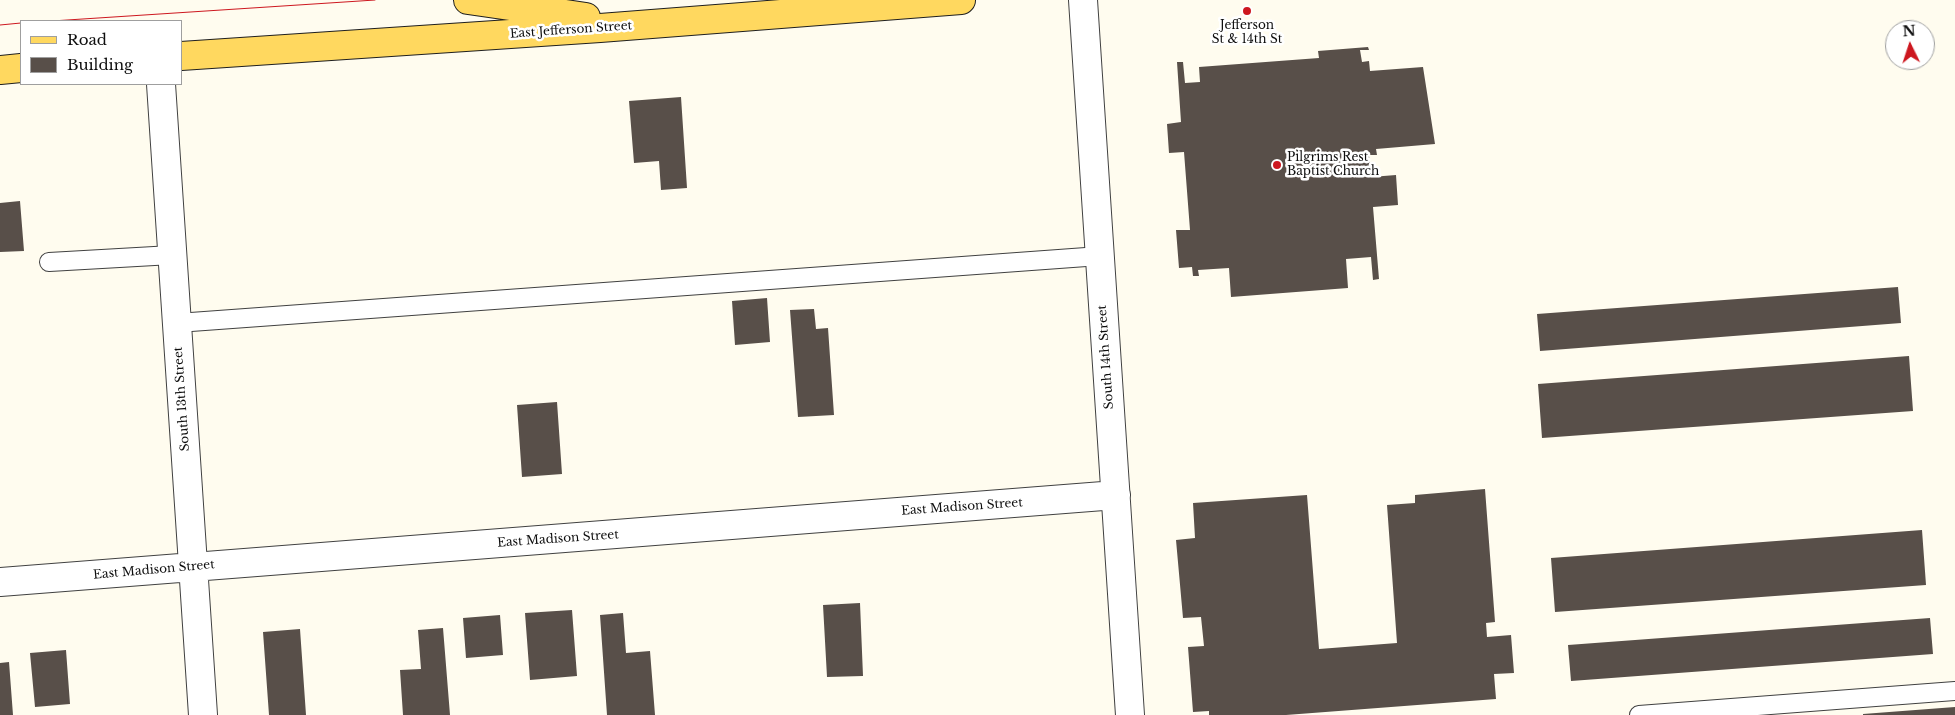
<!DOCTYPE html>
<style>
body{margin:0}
#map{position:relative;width:1955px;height:715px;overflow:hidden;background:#fffcef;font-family:"Libre Baskerville",serif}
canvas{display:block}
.legend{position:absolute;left:20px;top:20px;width:162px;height:65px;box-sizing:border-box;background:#fff;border:1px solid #9f9f9f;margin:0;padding:6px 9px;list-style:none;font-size:15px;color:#0e0e0e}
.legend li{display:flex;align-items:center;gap:10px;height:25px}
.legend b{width:25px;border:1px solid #9f9f9f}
.north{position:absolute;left:1885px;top:20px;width:50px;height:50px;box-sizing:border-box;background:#fff;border:1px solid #9f9f9f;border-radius:50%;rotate:356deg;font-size:14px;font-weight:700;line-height:20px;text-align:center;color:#0e0e0e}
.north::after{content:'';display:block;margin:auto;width:18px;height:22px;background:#cd171f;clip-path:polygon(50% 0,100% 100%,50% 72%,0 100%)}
</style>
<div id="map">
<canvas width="1955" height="715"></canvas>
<ul class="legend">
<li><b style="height:6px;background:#ffd85f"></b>Road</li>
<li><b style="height:14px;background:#584f49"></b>Building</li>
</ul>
<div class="north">N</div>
</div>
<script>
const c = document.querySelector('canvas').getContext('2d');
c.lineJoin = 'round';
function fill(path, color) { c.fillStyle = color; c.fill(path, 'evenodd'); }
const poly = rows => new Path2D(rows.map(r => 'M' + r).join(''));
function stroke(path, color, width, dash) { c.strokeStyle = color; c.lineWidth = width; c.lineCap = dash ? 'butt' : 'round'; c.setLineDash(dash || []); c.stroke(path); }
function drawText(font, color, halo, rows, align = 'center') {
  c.font = font + ' "Libre Baskerville",serif'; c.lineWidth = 5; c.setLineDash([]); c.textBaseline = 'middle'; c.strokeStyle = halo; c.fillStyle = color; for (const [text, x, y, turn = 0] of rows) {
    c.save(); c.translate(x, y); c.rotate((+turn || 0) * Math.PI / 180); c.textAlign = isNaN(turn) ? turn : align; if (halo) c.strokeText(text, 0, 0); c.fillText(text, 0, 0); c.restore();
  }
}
const building = poly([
 [1368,47,1369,50,1360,50,1362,62,1369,61,1370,71,1423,67,1435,144,1376,149,1377,155,1369,155,1371,177,1396,175,1398,205,1373,207,1379,279,1373,280,1371,257,1346,259,1348,288,1231,297,1229,268,1198,270,1199,276,1193,276,1192,267,1179,268,1176,230,1190,230,1184,152,1169,153,1167,124,1181,122,1177,62,1183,62,1185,83,1200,82,1199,67,1319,58,1318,51],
 [681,97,687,188,661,190,659,161,634,163,629,101],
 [20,201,24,251,0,252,0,203],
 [1898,287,1901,323,1540,351,1537,314],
 [767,298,770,342,735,345,732,301],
 [814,309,816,329,828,328,834,415,798,417,790,310],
 [1909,356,1913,411,1542,438,1538,384],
 [557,402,562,474,522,477,517,405],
 [1485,489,1495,622,1486,623,1487,637,1511,635,1514,673,1494,674,1496,699,1286,715,1209,715,1209,711,1193,712,1188,647,1204,646,1201,617,1183,618,1176,540,1195,538,1193,503,1307,495,1319,649,1397,643,1387,505,1415,503,1415,495],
 [1922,530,1926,585,1555,612,1551,558],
 [860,603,863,676,827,677,823,605],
 [572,610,577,676,530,680,525,613],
 [623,613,626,653,650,651,655,715,607,715,600,615],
 [500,615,503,655,466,658,463,618],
 [1930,618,1933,654,1571,681,1568,645],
 [443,628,450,715,403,715,400,670,421,669,418,630],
 [300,629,306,715,269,715,263,632],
 [66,650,70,704,35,707,30,653],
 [9,662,13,715,0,715,0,663],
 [1955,707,1955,715,1863,715,1863,714]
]);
const service = poly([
 [49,262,172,255],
 [177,323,1100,256],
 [1639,715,1955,691]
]);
const minor = poly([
 [1083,0,1130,715],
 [161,84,203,715],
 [0,582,1116,495]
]);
const primary = poly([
 [468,0,586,17],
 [181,56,600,28,961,0],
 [0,70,21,68]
]);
const tram = poly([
 [52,21,375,0],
 [0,25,21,23]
]);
const markers = [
 [1247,11,5,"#cd171f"],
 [1277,165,5,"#cd171f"]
];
const poiNames = [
 ["Jefferson",1247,26],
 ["St & 14th St",1247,40],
 ["Pilgrims Rest",1287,158,"left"],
 ["Baptist Church",1287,172,"left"]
];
const streetNames = [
 ["East Jefferson Street",571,30,-4],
 ["South 14th Street",1106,357,-94],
 ["South 13th Street",182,399,-94],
 ["East Madison Street",962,507,-4],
 ["East Madison Street",558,539,-4],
 ["East Madison Street",154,570,-5]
];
fill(building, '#584f49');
stroke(service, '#414141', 20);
stroke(minor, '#414141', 30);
stroke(primary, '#1f1f1f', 30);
stroke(service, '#fff', 18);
stroke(minor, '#fff', 28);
stroke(primary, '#ffd85f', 28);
stroke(tram, '#cd171f', 1);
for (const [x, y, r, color] of markers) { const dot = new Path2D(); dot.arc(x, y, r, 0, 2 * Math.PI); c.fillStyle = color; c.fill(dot); stroke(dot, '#fff', 2); }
drawText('12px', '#0e0e0e', '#fff', poiNames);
drawText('12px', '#0e0e0e', '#fff', streetNames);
</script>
